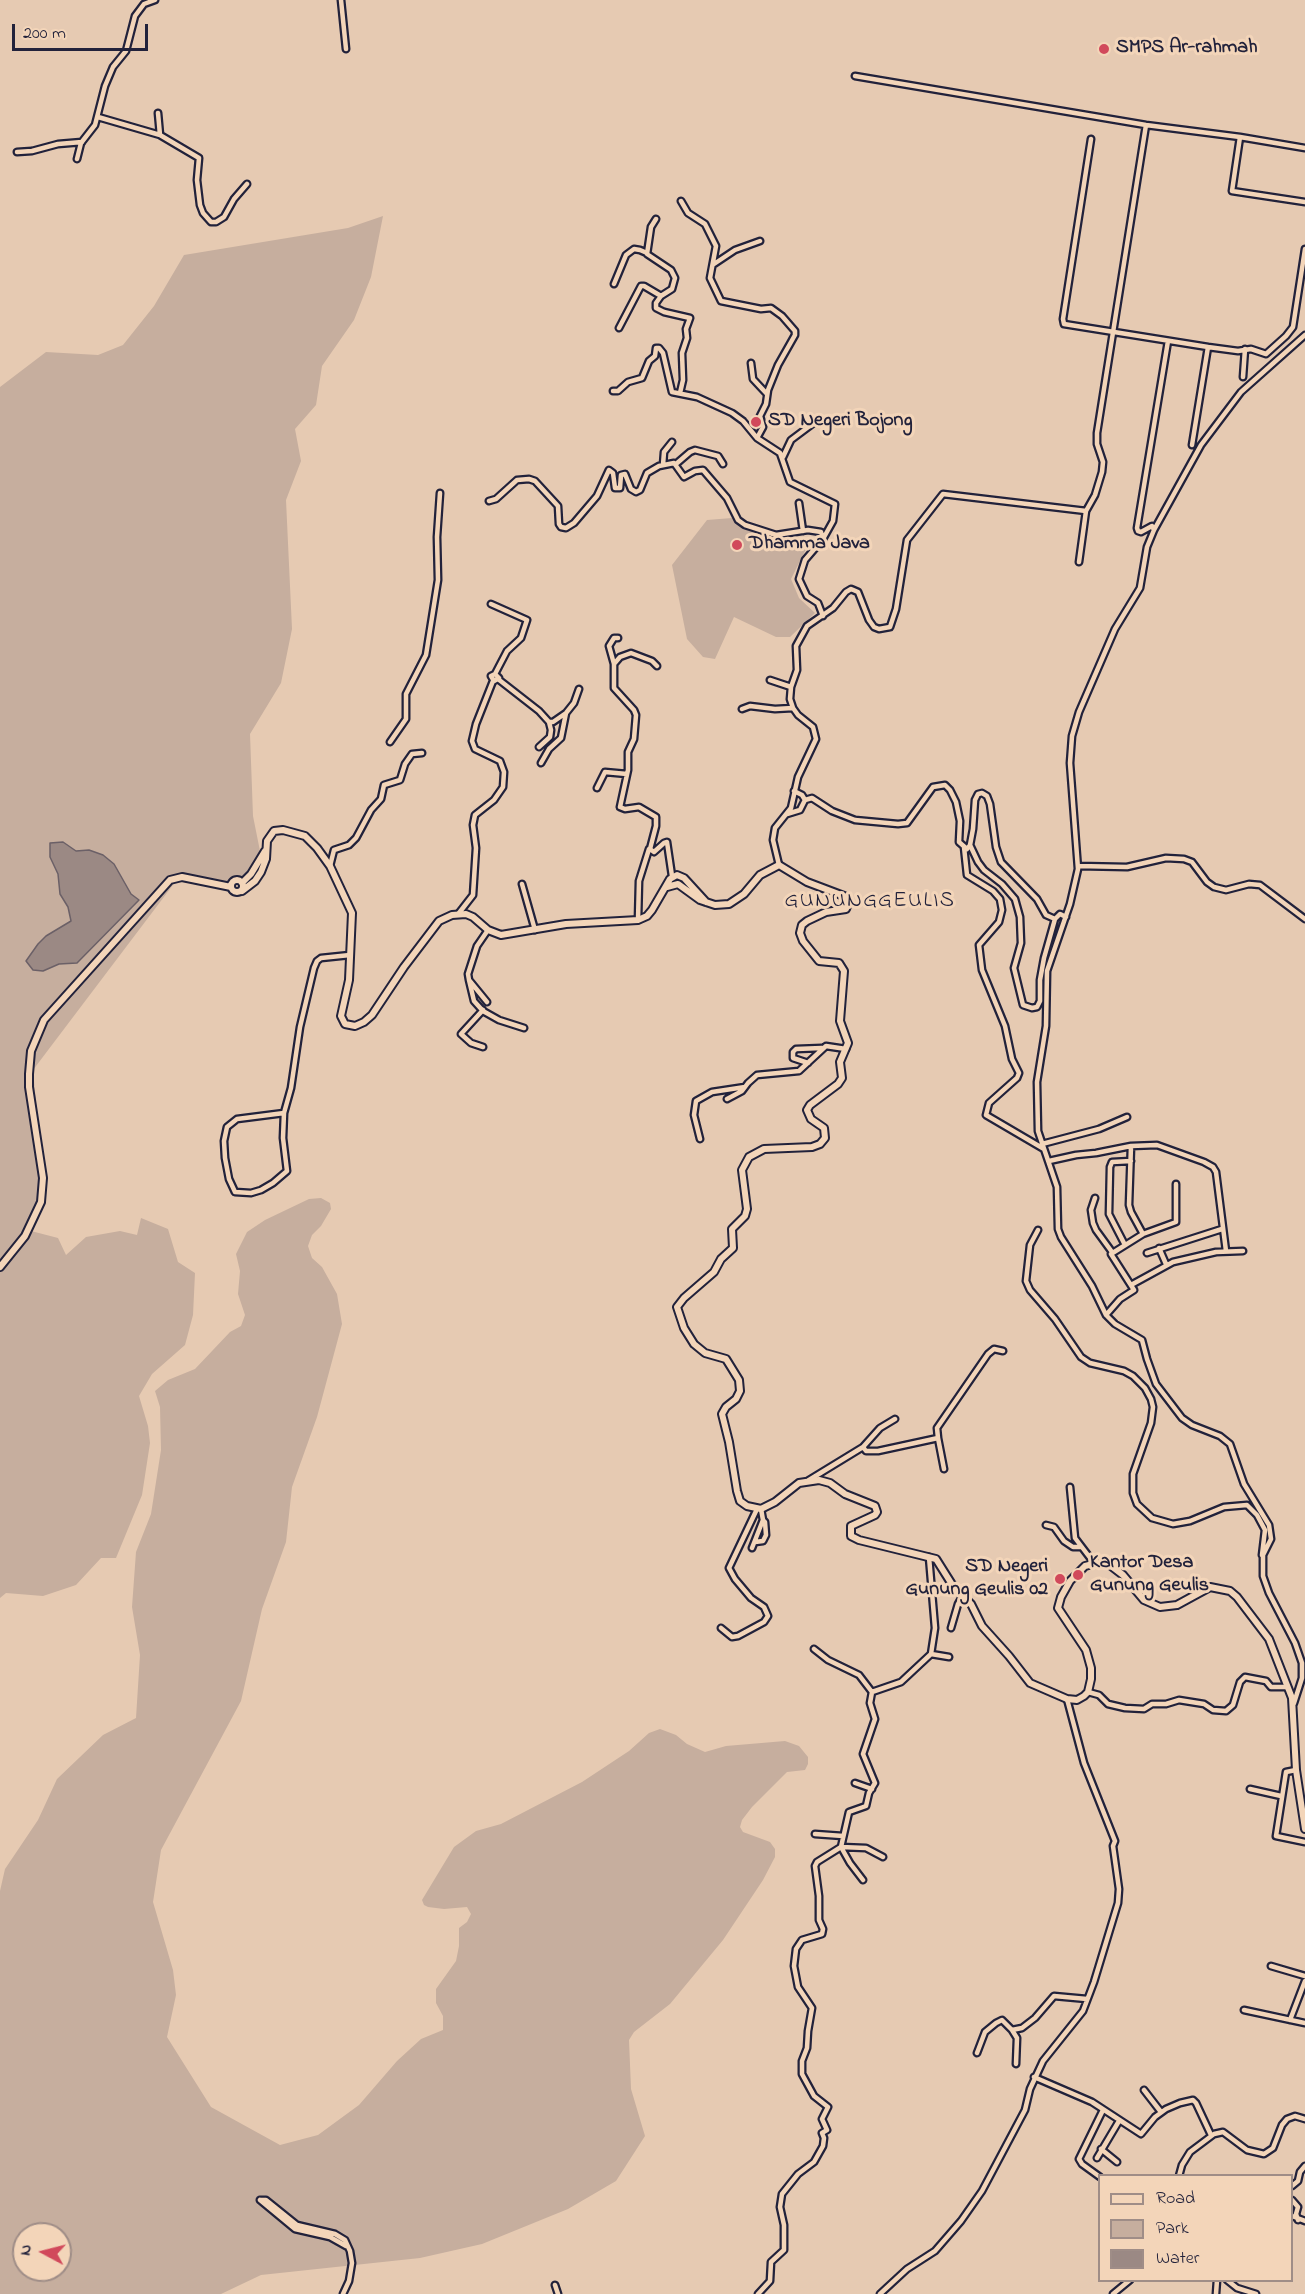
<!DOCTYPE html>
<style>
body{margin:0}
#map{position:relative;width:1305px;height:2294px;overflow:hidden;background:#e6cab2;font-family:"Indie Flower",sans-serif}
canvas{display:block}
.legend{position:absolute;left:1098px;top:2174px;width:195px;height:108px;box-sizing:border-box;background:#f3d5b9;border:2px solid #9f8d87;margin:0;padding:8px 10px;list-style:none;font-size:18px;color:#22223b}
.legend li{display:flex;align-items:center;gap:12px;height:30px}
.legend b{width:30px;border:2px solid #9f8d87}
.north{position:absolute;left:12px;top:2222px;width:60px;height:60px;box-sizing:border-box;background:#f3d5b9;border:2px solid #9f8d87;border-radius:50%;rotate:277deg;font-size:16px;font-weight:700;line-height:24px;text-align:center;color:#22223b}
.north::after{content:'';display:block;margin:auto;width:21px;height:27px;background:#d1495b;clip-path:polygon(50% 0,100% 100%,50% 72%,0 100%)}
.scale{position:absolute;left:12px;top:24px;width:136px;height:27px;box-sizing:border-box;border:3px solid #22223b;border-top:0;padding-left:8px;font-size:18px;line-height:21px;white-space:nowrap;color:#22223b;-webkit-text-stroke:4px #f3d5b9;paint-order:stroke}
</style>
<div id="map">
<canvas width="1305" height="2294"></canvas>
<ul class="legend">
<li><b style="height:8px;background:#f3d5b9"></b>Road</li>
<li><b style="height:16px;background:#c6ae9e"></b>Park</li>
<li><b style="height:16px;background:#9b8984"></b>Water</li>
</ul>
<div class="north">N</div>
<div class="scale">200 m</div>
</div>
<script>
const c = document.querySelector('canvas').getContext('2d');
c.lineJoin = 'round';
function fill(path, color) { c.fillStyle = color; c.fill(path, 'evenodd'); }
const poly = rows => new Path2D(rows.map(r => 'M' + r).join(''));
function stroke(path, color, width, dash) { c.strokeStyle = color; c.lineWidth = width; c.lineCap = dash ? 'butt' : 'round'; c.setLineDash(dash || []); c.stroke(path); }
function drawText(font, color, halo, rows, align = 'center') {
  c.font = font + ' "Indie Flower",sans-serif'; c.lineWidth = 6; c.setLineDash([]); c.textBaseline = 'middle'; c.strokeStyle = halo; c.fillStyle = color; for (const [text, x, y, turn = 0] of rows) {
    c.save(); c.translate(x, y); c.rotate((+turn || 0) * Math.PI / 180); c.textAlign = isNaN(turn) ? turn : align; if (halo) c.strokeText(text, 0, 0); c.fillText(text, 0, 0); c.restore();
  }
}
const green = poly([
 [383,216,371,277,354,320,322,366,316,405,295,429,301,461,286,500,292,629,281,683,250,734,253,816,262,861,255,877,228,884,179,877,33,1070,45,1201,31,1231,58,1238,66,1255,86,1237,120,1231,137,1235,141,1218,168,1229,178,1262,195,1273,193,1315,185,1345,152,1374,139,1396,148,1426,150,1443,142,1495,116,1558,101,1558,76,1585,43,1596,6,1593,0,1598,0,387,46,352,98,355,123,345,154,306,184,255,348,228],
 [732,518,760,530,808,545,791,579,799,598,815,613,790,637,776,637,734,617,715,659,703,657,687,639,672,565,707,520],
 [321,1198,330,1203,331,1209,321,1226,312,1235,308,1246,312,1258,322,1267,337,1294,342,1324,317,1417,292,1487,286,1542,262,1609,241,1701,161,1850,153,1902,173,1970,176,1995,167,2037,211,2107,280,2145,318,2135,359,2105,397,2061,421,2039,443,2030,443,2016,436,2003,436,1989,456,1961,459,1946,459,1928,467,1922,471,1914,467,1907,444,1909,428,1907,424,1905,422,1900,454,1847,476,1831,501,1824,582,1782,629,1751,649,1733,660,1729,676,1735,687,1744,705,1752,726,1746,785,1741,799,1746,808,1757,808,1764,805,1770,787,1772,752,1807,742,1820,740,1827,743,1832,770,1842,775,1849,775,1857,763,1880,723,1940,670,2004,634,2032,629,2040,631,2089,645,2136,616,2181,568,2209,482,2244,420,2258,261,2275,221,2294,0,2294,0,1891,5,1869,38,1820,57,1779,103,1735,136,1718,140,1655,132,1607,136,1552,151,1514,161,1450,160,1407,155,1391,168,1380,195,1369,230,1332,241,1326,245,1315,238,1294,240,1271,236,1254,247,1232,265,1220,309,1199],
 [24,2234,60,2234,60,2270,24,2270]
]);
const water = poly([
 [63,842,76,851,89,850,103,855,114,864,131,894,139,900,77,963,59,964,43,971,33,970,26,961,38,944,46,936,71,921,68,907,60,894,58,874,50,857,50,843,63,842]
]);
const minor = poly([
 [341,0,346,49],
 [855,76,1146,125,1240,137,1305,148],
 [98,117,160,135,158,113],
 [160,135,199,158,197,180,200,205,203,213,211,222,216,222,224,217,234,199,247,184],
 [1240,137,1232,191,1305,202],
 [1091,139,1063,319,1064,324,1208,347,1238,351,1251,349,1266,354,1286,336,1293,327,1305,249],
 [17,152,32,151,58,144,82,142],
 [77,159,81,143,95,125,105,86,113,67,126,51,135,16,144,4,155,0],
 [681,201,688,213,705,224,716,246,710,278,721,301,761,309,771,308,782,316,795,331,795,335,778,365,768,390,766,404,760,416,763,427,757,438,780,453,790,482,835,504,833,521,823,539],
 [656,219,651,227,647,254,671,270,675,278,672,289,661,296,656,303,656,308,664,312,690,318,686,329,687,338,682,353,683,380,680,393],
 [714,264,735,250,760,241],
 [614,284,626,255,634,249,640,250,647,253],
 [619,328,641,286,644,286,661,296],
 [751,363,753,379,767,394],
 [1243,377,1245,349],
 [613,391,618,391,628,382,642,378,649,361,655,356,656,348,659,348,663,353,672,392,697,397,732,413,743,421,757,438],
 [1192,445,1208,347],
 [783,457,791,440,815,422,828,420],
 [676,464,690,452,695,450,718,456,723,464],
 [663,465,664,452,672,442],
 [489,501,496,499,517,480,529,479,535,481,558,506,559,524,561,527,566,528,574,523,597,496,609,470,613,473,615,488,620,488,621,475,625,474,631,489,636,492,640,490,647,473,659,466,674,463,684,477,695,471,703,470,727,498,738,520,745,525,776,535,808,530,821,532,823,539,805,560,799,579,807,596,818,603,823,616],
 [799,503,803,531],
 [1086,511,1095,495,1102,472,1103,462,1097,444,1097,433,1146,125],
 [1154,530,1152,526,1141,532,1138,531,1137,528,1168,341],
 [491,604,527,620,521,638,507,651,495,674,491,676,494,681,499,678,495,674],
 [618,638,614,638,609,646,614,664,614,688,634,710,636,715,634,739,628,752,628,770,620,807,625,809,639,807,656,817,656,826,650,849,654,852,664,843,667,842,672,876],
 [614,664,620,657,631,653,652,661,657,666],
 [498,679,539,711,549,722,551,730,550,737,539,747],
 [770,680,791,687],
 [742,709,750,706,775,709,793,708],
 [549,722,553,722,566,713,574,703,579,689],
 [390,742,406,719,406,694,426,655,438,580,437,537,440,493],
 [541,763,549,749,561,738,566,713],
 [597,788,605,772,627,774],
 [805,800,812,798,832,811,855,820,898,824,907,823,933,787,945,785,950,790,956,802,960,821,959,842,967,849,970,845,973,829,975,800,978,794,982,793,987,796,990,804,996,847,1001,862,1037,899,1046,915,1055,919],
 [787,814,800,810,805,800,802,795,794,791],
 [970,845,978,862,984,870,1002,884,1015,899,1020,917,1021,943,1014,968,1023,1005,1032,1008,1037,1007,1040,1001,1040,980,1044,958,1055,919,1060,914,1066,917],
 [964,847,967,875,993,891,1000,899,1002,910,999,922,979,945,982,970,1005,1026,1012,1059,1019,1073,1017,1078,989,1103,986,1115,1044,1149],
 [779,865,773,840,775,828,791,808,798,777,816,739,813,727,798,715,793,708,790,699,791,687,797,670,796,646,807,626,833,608,846,592,851,589,858,592,869,620,874,627,879,629,890,627,896,609,907,540,943,494,1086,511,1079,562],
 [330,866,334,850,349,845,356,838,371,810,381,799,384,785,400,780,405,764,412,754,422,753],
 [1078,866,1127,867,1166,858,1184,859,1192,862,1207,882,1214,887,1226,890,1249,884,1260,885,1305,919],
 [522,884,535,930],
 [459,913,473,895,476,848,473,825,475,815,494,800,503,787,504,772,500,761,475,749,472,741,476,724,493,681],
 [638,920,639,881,649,849],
 [469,980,474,1001,483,1011,499,1020,524,1028],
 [487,1002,469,980,468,974,477,946,488,930],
 [483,1010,461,1034,471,1043,483,1047],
 [808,1063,793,1058,793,1052,796,1049,822,1048],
 [727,1099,742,1091,748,1083,757,1075,799,1071,826,1046,846,1049],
 [284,1113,237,1119,227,1127,224,1141,225,1158,229,1179,235,1192,251,1193,261,1190,273,1183,287,1171,283,1138,284,1113,291,1088,300,1027,314,968,317,961,321,958,350,955],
 [700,1139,694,1115,696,1101,712,1092,745,1087],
 [1042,1144,1099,1129,1127,1117],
 [1131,1146,1129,1205,1131,1212,1143,1234],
 [1049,1161,1076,1155,1096,1153,1131,1146,1157,1145,1204,1162,1213,1167,1216,1172,1226,1251],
 [1095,1198,1091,1210,1093,1223,1096,1230,1112,1252],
 [1038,1230,1030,1245,1026,1281,1030,1290,1055,1319,1081,1357,1090,1363,1124,1371,1133,1376,1145,1388,1151,1399,1153,1407,1151,1423,1133,1474,1133,1493,1137,1504,1152,1518,1173,1524,1190,1521,1224,1507,1247,1505,1257,1515,1265,1530,1262,1555],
 [1125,1245,1109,1214,1110,1167,1112,1162,1131,1161],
 [1159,1248,1166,1264],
 [1147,1253,1222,1229],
 [1131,1285,1173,1262,1216,1252,1243,1251],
 [1106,1315,1120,1299,1134,1290,1111,1254,1143,1234,1176,1222,1176,1184],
 [938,1438,937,1428,988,1354,994,1349,1003,1351],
 [863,1447,866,1451,878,1451,938,1438,944,1469],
 [809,1480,863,1447,880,1428,895,1419],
 [1070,1487,1075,1538,1094,1563],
 [1046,1525,1054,1527,1064,1541,1073,1547,1081,1547],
 [755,1542,763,1541,766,1535,765,1522,763,1520],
 [752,1548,763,1520,761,1509],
 [721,1628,732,1637,738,1636,764,1622,768,1616,764,1607,751,1598,735,1579,729,1568,757,1509],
 [951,1628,958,1604,963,1595],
 [814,1649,828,1660,859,1675,872,1692],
 [931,1654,949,1657],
 [1088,1692,1099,1695,1108,1704,1125,1708,1144,1709,1152,1704,1166,1704,1179,1700,1204,1704,1213,1710,1226,1711,1233,1705,1240,1682,1245,1677,1266,1681,1271,1687,1287,1687],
 [1294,1703,1302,1678,1302,1663,1295,1643,1269,1593,1263,1576,1263,1555,1271,1539,1269,1525,1244,1484,1230,1444,1220,1436,1192,1425,1182,1418,1156,1384,1147,1359,1142,1340,1115,1324,1106,1315,1092,1286,1061,1237,1058,1229,1057,1187,1038,1131,1037,1082,1046,1026,1047,971,1070,904,1078,869,1070,763,1072,736,1079,712,1115,629,1140,588,1147,547,1154,530,1201,445,1241,392,1305,335],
 [1296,1770,1286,1772,1276,1836,1305,1842],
 [855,1783,872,1789],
 [1250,1789,1281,1796],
 [815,1834,843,1836],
 [863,1880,850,1863,841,1847,866,1848,883,1857],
 [1271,1966,1305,1976],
 [1244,2010,1305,2023],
 [1290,2020,1305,1981],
 [1012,2030,1017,2038,1016,2064],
 [977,2053,985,2032,996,2023,1002,2020,1012,2030,1022,2028,1035,2018,1054,1996,1087,1999],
 [1034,2077,1092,2102,1141,2134,1155,2117,1166,2109,1180,2103,1193,2100,1196,2103,1211,2135],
 [1144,2090,1161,2112],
 [1101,2149,1117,2162],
 [1097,2158,1119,2121],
 [1179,2176,1182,2165,1190,2152,1214,2134,1223,2132,1247,2150,1264,2154,1273,2148,1282,2125,1287,2119,1295,2116,1305,2119],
 [1100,2177,1082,2164,1079,2159,1103,2110],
 [1292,2186,1298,2181,1300,2172,1305,2166],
 [260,2200,266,2200,297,2225,335,2234,345,2240,350,2251,352,2263,349,2281,343,2294],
 [260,2200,295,2229,330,2237,346,2246],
 [1292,2200,1298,2207,1296,2214,1298,2220],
 [1292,2216,1305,2221],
 [1227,2280,1237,2288,1256,2294],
 [555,2285,558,2294],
 [758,2294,770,2281,771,2262,784,2250,784,2225,780,2207,782,2194,798,2174,814,2162,823,2146,824,2138,822,2133,827,2130,822,2119,828,2107,814,2096,802,2074,802,2061,807,2048,808,2031,812,2008,798,1987,794,1966,796,1949,802,1940,822,1934,823,1929,819,1920,819,1896,815,1866,817,1862,841,1847,849,1812,866,1806,869,1793,875,1783,863,1754,875,1719,870,1703,872,1692,901,1682,931,1654,935,1628,929,1557],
 [880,2294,907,2269,935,2251,961,2221,982,2191,1025,2110,1030,2089,1043,2061,1083,2011,1094,1982,1118,1903,1119,1889,1113,1846,1115,1841,1084,1763,1067,1699],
 [1113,2294,1130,2280],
 [1216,2294,1217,2280]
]);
const secondary = poly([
 '231 886a6 6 0 1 1 12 0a6 6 0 1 1-12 0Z',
 [242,883,251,874,265,851],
 [667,887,678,884,700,900,715,905,729,904,744,894,760,875,779,865,807,882,844,896,849,901,846,909,826,912,807,921,802,925,800,933,803,941,819,961,839,963,844,971,840,1021,848,1043,840,1062,842,1078,838,1084,810,1105,807,1110,811,1119,824,1128,825,1138,820,1144,812,1147,764,1149,749,1157,742,1170,747,1209,745,1216,732,1229,733,1248,721,1259,714,1272,684,1298,677,1307,684,1328,694,1344,705,1353,726,1359,739,1380,740,1391,736,1399,726,1407,722,1414,729,1442,737,1491,740,1501,747,1506,761,1509,775,1502,799,1483,819,1480,830,1483,845,1494,875,1506,877,1512,875,1515,851,1526,851,1536,859,1540,936,1559,953,1586,971,1604,982,1626,1009,1656,1030,1683,1067,1699,1077,1700,1084,1696,1088,1692,1091,1679,1091,1668,1086,1650,1058,1608,1061,1597,1070,1581,1085,1566,1097,1563,1110,1565,1123,1575,1144,1600,1160,1607,1177,1605,1210,1587,1230,1591,1237,1597,1269,1639,1292,1698,1296,1770,1305,1829],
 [242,891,255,881,261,872,266,859,267,841,274,831,283,830,305,836,317,848,330,866,352,913,349,980,341,1016,345,1024,355,1026,364,1022,372,1015,404,967,439,921,452,915,466,914,473,917,488,930,501,935,566,924,638,920,647,916,652,910,670,879,677,875,684,878,706,902],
 [0,1267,25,1236,41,1202,43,1178,29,1087,29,1074,31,1051,44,1020,170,880,182,877,231,887]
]);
const markers = [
 [1104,49,6,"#d1495b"],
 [756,422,6,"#d1495b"],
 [737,545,6,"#d1495b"],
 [1078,1575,6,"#d1495b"],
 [1060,1579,6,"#d1495b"]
];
const poiNames = [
 ["SMPS Ar-rahmah",1116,49],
 ["SD Negeri Bojong",768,422],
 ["Dhamma Java",749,545],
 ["Kantor Desa",1090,1564],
 ["Gunung Geulis",1090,1587],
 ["SD Negeri",1048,1568,"right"],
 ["Gunung Geulis 02",1048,1591,"right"]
];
const quarterNames = [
 ["GUNUNGGEULIS",870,902]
];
fill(green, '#c6ae9e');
fill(water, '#9b8984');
stroke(water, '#6b6067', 1.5);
stroke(minor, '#22223b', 9);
stroke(secondary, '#22223b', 10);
stroke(minor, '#f3d5b9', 4.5);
stroke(secondary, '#f3d5b9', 6);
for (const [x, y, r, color] of markers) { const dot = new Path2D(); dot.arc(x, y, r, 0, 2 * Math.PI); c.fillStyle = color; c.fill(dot); stroke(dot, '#f3d5b9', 2); }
drawText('bold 20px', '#22223b', '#f3d5b9', poiNames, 'left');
c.letterSpacing = '1.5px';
drawText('22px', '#22223b', '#f3d5b9', quarterNames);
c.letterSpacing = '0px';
</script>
